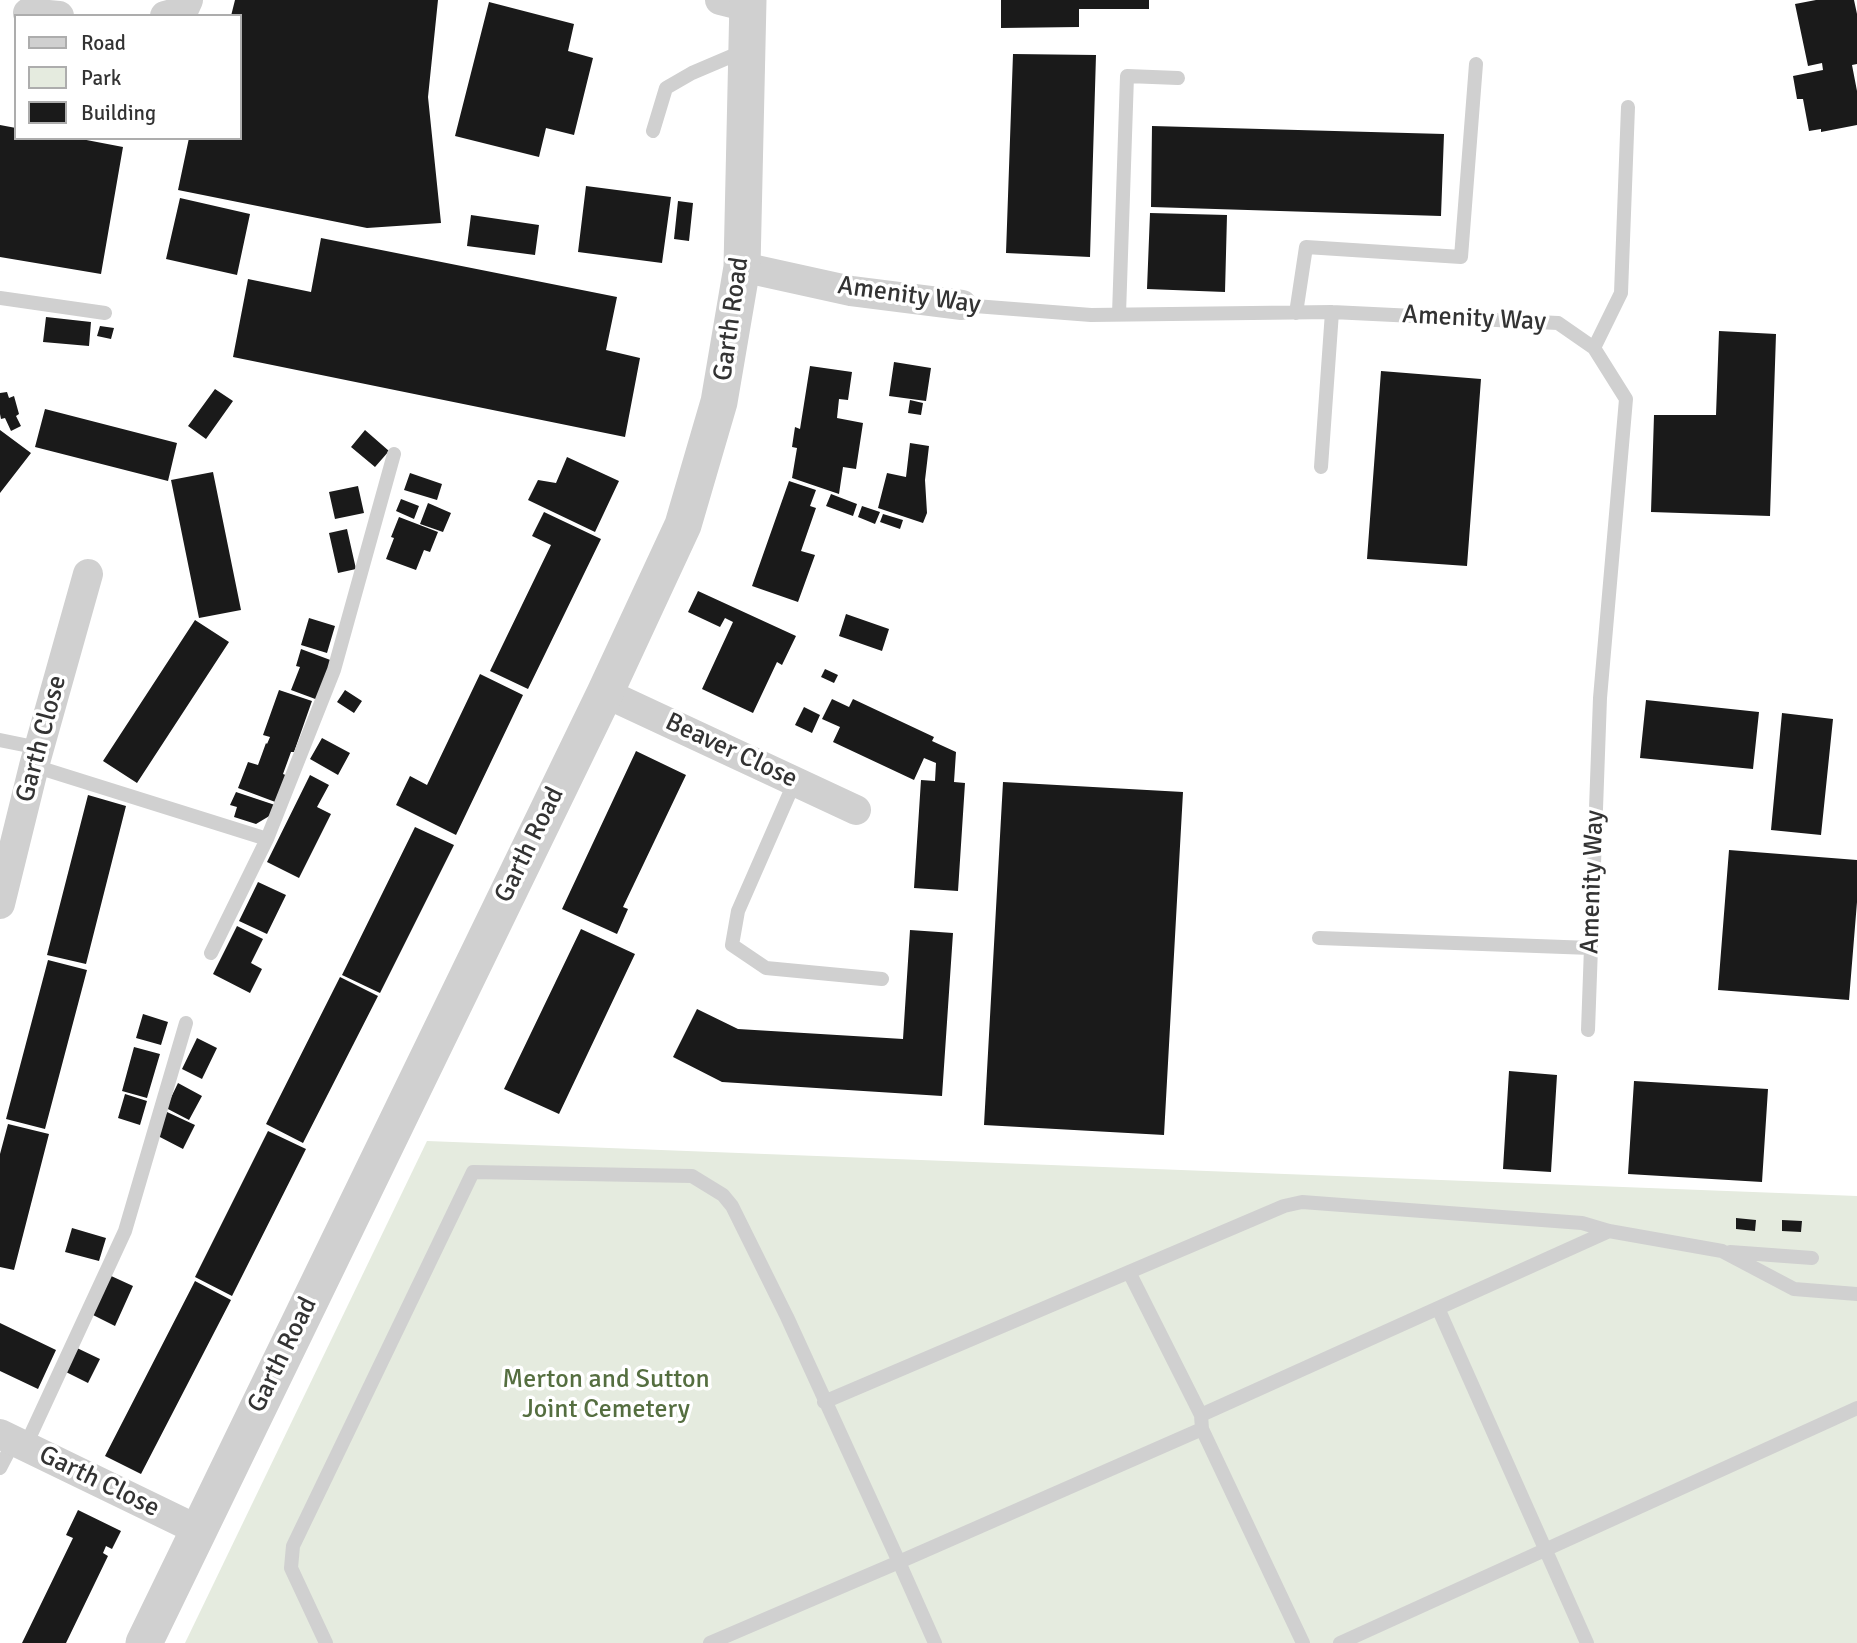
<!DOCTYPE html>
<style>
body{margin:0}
#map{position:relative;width:1857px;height:1643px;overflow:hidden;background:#fff;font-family:Signika,sans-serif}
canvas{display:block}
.legend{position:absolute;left:14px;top:14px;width:228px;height:126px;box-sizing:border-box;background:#fff;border:2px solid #adadad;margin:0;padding:9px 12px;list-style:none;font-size:21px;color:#333}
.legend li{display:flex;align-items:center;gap:14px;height:35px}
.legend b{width:35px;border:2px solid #adadad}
</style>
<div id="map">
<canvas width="1857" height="1643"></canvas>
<ul class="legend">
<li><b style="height:9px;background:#d0d0d0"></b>Road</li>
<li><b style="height:19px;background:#e5ebdf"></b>Park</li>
<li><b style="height:19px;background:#1a1a1a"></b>Building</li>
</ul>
</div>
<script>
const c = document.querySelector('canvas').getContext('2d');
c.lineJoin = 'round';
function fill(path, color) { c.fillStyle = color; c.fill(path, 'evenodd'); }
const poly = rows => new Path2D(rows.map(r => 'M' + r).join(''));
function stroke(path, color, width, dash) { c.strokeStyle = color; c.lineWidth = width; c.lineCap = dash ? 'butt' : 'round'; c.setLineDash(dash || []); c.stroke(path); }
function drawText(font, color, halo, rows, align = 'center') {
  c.font = font + ' Signika,sans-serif'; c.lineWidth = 7; c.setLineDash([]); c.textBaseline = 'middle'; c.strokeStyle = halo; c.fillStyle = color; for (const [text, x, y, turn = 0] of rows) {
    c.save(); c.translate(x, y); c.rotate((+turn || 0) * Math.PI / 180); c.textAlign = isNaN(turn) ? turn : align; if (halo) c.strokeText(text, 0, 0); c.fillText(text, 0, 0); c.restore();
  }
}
const green = poly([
 [427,1141,1857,1196,1857,1643,185,1643]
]);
const building = poly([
 [235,0,438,0,428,97,441,223,367,228,178,190,189,138,240,138,240,16,231,16],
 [1001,0,1149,0,1149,9,1079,9,1079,27,1001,28],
 [1816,0,1854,0,1857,14,1857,64,1852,65,1857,91,1857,125,1821,132,1821,129,1809,131,1803,99,1797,99,1793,76,1823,70,1822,63,1808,66,1795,4],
 [489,2,574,24,568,51,593,58,574,135,546,128,539,157,455,136],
 [1013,54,1096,55,1090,257,1006,253],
 [0,125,16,128,16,138,76,138,123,147,101,274,0,257],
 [1152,126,1444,134,1441,216,1151,207],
 [586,186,671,197,662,263,578,252],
 [180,198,250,214,237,275,166,259],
 [678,201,693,203,689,241,674,239],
 [1150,213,1227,215,1225,292,1147,289],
 [471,215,539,225,535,255,467,246],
 [321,238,617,297,606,350,640,358,625,437,233,357,248,279,311,292],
 [46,317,91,322,89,346,43,342],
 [100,326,114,328,111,339,97,336],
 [1719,331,1776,334,1770,516,1651,512,1654,415,1716,415],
 [894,362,931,368,926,401,889,396],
 [810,366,852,372,848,400,839,399,837,418,863,423,856,469,843,467,839,494,792,478,797,448,792,447,795,427,800,429],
 [1381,371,1481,379,1467,566,1367,559],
 [215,389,233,401,206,439,188,426],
 [7,392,9,398,14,396,19,414,16,416,21,426,11,431,5,418,1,419,0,414,0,393],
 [910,400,923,403,921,415,908,413],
 [45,409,177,443,168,481,35,447],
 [0,430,31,453,0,493],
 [365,430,389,451,375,467,351,447],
 [910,443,929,446,925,480,927,513,923,523,878,508,887,473,906,477],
 [567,457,619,481,595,532,528,500,538,480,556,483],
 [213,472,241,610,199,618,171,480],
 [410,473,442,484,437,500,404,490],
 [789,481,816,490,810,506,816,508,801,551,815,555,798,602,752,586],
 [358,486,364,513,335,519,329,492],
 [831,494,857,504,853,516,826,506],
 [401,499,419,506,414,519,396,511],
 [428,503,451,513,443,532,420,524],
 [862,506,880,512,875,524,858,517],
 [544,512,601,539,528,689,490,671,551,545,532,536],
 [883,514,903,520,900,529,880,522],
 [399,517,438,532,430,552,424,550,416,570,386,559,394,538,391,537],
 [347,529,356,569,338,573,329,533],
 [698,591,796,636,782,665,777,662,753,713,702,689,733,622,725,618,720,627,688,612],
 [846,614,889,629,882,651,839,636],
 [309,618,335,626,327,653,301,645],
 [195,620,229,642,137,783,103,761],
 [301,649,333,661,318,700,291,690,300,667,296,666],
 [825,669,838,675,834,683,821,677],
 [480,674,523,695,456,835,396,805,410,776,427,785],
 [279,690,312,701,294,752,291,752,283,774,288,776,278,803,238,788,248,762,258,765,266,743,267,744,270,737,263,735],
 [345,690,362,701,354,713,337,702],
 [832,699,849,707,853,699,934,737,932,741,956,752,954,782,965,783,958,891,914,888,921,780,935,781,936,763,924,758,914,780,833,742,840,727,822,719],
 [1646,700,1759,712,1753,769,1640,758],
 [804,707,820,715,812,733,795,725],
 [1782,713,1833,719,1821,835,1771,830],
 [322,738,350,753,338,775,310,759],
 [636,751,686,775,623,907,628,909,617,934,562,909],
 [310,775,329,785,317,807,331,814,299,878,267,862],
 [1003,782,1183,792,1164,1135,984,1125],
 [236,792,275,805,271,815,256,824,234,817,237,807,230,805],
 [88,795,126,806,86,964,47,955],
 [415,827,454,845,380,993,342,975],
 [1729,850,1857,860,1857,902,1849,1000,1718,990],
 [258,882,286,895,267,934,239,921],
 [237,926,263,939,251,963,262,969,250,993,213,974],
 [581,929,635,954,559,1114,504,1089],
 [910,930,953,933,942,1096,722,1082,673,1057,697,1009,738,1029,903,1039],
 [48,960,87,970,45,1129,6,1119],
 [340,977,378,996,303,1143,266,1124],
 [143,1014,168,1022,161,1045,136,1038],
 [197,1038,217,1048,202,1079,182,1069],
 [134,1047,160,1054,147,1098,122,1091],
 [1509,1071,1557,1075,1551,1172,1503,1169],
 [1634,1081,1768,1089,1762,1182,1628,1174],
 [178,1083,202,1096,189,1120,166,1108],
 [125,1094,147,1101,140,1125,118,1118],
 [167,1112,195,1125,183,1149,156,1135],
 [8,1124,49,1134,14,1270,0,1267,0,1154],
 [268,1131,306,1149,232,1296,195,1277],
 [1736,1218,1756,1220,1755,1231,1736,1229],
 [1782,1220,1802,1221,1801,1232,1782,1231],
 [72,1228,106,1238,99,1261,65,1252],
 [109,1275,133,1286,115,1326,91,1314],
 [195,1281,231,1300,141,1474,105,1456],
 [0,1323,56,1350,38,1389,0,1371],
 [77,1348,100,1359,88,1383,66,1372],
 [78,1510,121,1531,112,1549,106,1546,103,1553,108,1556,66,1643,22,1643,73,1538,66,1535]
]);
const service = poly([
 [653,131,666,88,692,73,746,50],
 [0,298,105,313],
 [962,305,1091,315,1332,312,1558,323,1594,348,1626,399,1600,698,1588,1030],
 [1296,313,1306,247,1461,257,1476,64],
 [1119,314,1127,76,1178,78],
 [1594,348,1621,293,1628,107],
 [1321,467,1332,312],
 [0,740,39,748],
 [34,766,267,839],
 [795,781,738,911,732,945,766,968,882,979],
 [1319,938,1591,948],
 [211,953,267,839,334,670,394,454],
 [1730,1252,1812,1258],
 [1129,1272,1201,1415,1202,1429,1303,1643],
 [1438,1308,1587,1643],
 [824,1402,1284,1206,1302,1202,1582,1223,1609,1231,1722,1251,1794,1289,1857,1294],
 [1201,1415,1609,1231],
 [25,1447,125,1231,186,1023],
 [0,1468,14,1441],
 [326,1643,291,1568,293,1546,473,1172,692,1176,723,1195,732,1206,787,1317,899,1562,1202,1429],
 [710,1643,899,1562,935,1643],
 [1340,1643,1857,1408]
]);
const minor = poly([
 [720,0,748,7],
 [28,13,59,16],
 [165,16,183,11,188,0],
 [742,267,851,291,962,305],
 [605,693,856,810],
 [0,904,34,766,88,574],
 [0,1434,198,1530]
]);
const tertiary = poly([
 [144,1643,605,693,683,525,719,402,742,267,748,0]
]);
const streetNames = [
 ["Amenity Way",909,296,8],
 ["Garth Road",732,319,-82],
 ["Amenity Way",1474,319,3],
 ["Garth Close",42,739,-75],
 ["Beaver Close",731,751,25],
 ["Garth Road",530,845,-64],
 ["Amenity Way",1593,882,-88],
 ["Garth Road",283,1355,-64],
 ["Garth Close",99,1482,26]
];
const parkNames = [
 ["Merton and Sutton",606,1380],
 ["Joint Cemetery",606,1410]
];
fill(green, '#e5ebdf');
fill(building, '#1a1a1a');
stroke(service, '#d0d0d0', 14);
stroke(minor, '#d0d0d0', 30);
stroke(tertiary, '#d0d0d0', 37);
drawText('26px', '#333', '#fff', streetNames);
drawText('26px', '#556e40', '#fff', parkNames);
</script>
